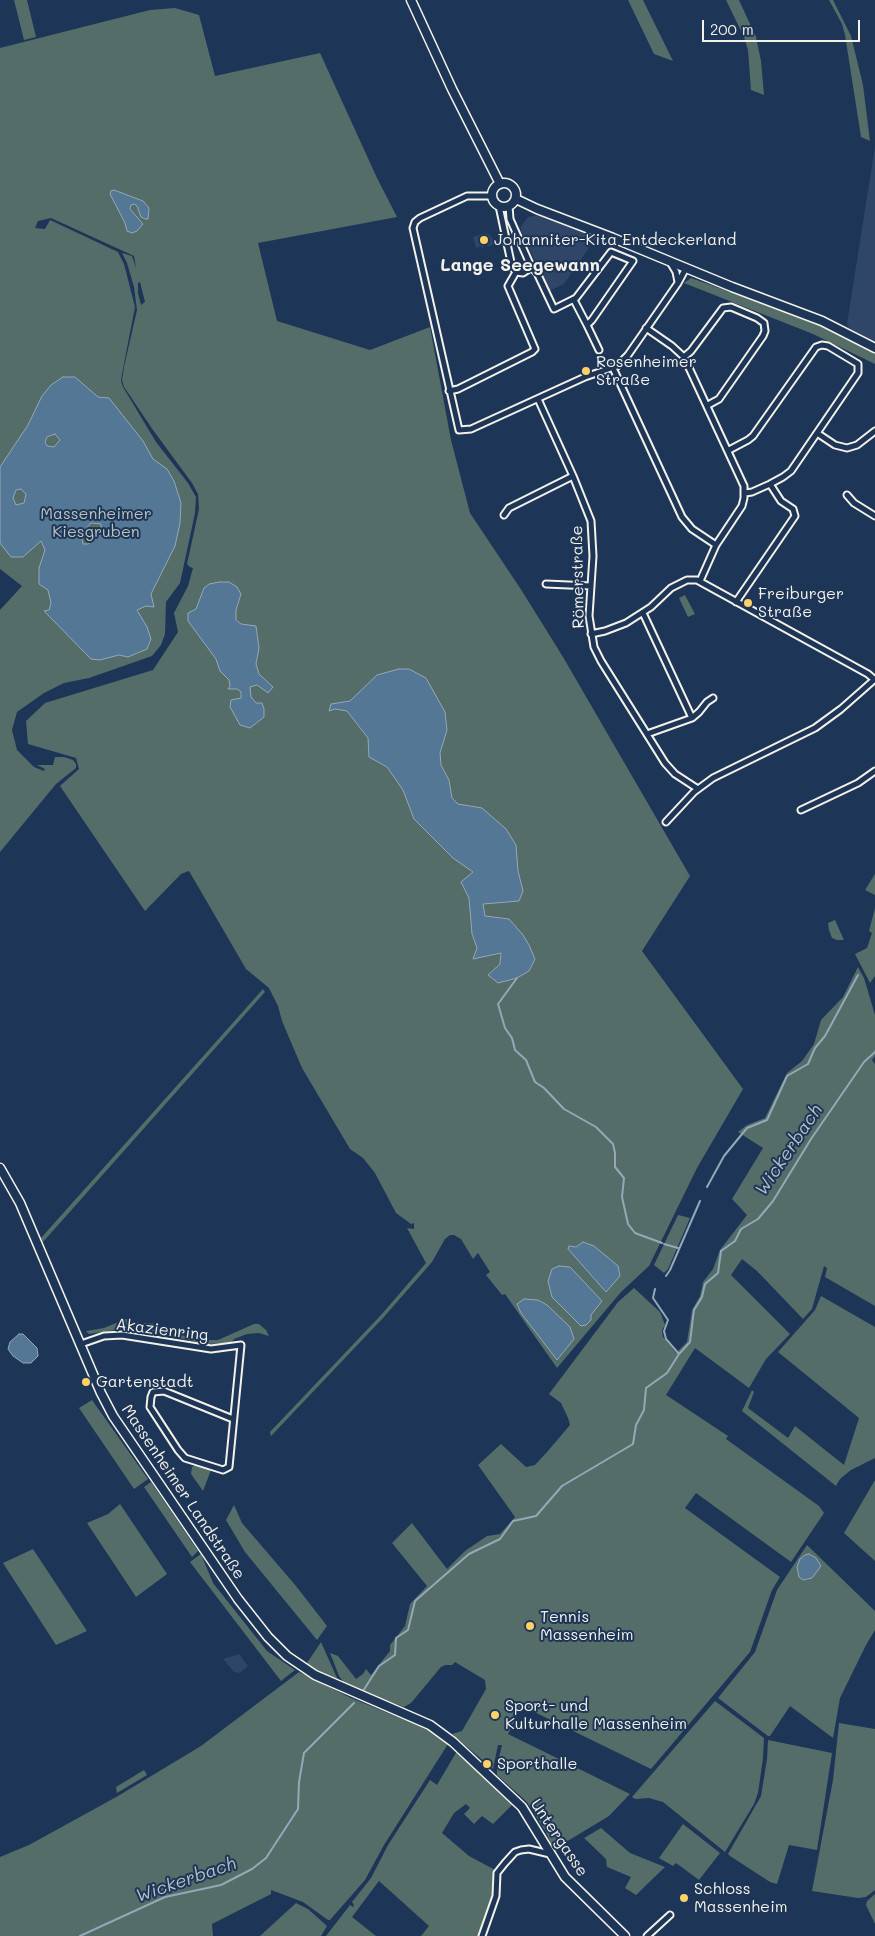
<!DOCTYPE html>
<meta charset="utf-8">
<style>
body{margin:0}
#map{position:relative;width:875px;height:1936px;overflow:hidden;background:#1d3557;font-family:Mali,sans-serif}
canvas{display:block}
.scale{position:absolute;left:702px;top:20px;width:158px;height:22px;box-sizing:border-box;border:2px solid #f4f1e8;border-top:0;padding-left:6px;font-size:15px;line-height:18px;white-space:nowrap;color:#f4f1e8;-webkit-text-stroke:4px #1d3557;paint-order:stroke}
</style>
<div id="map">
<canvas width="875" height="1936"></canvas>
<div class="scale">200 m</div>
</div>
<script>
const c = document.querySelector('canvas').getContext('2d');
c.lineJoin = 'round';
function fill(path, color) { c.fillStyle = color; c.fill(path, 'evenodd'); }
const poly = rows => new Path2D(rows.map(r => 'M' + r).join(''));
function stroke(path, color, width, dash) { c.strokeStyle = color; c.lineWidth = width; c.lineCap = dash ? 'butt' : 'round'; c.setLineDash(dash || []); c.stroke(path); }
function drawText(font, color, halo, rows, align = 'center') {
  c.font = font + ' Mali,sans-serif'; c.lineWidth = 4; c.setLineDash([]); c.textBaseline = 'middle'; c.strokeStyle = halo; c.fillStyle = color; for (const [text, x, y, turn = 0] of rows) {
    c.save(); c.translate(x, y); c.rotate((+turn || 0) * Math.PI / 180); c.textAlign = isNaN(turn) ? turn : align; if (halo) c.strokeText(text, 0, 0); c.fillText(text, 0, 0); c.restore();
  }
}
const built = poly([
 [875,146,875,343,849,328,847,324],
 [540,215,597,236,564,284,549,291,521,231,521,226,528,217],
 [485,233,486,234,489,234,496,243,488,247,487,245,482,248,481,246,476,248,473,237],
 [239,1654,248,1666,240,1673,234,1672,223,1659]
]);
const green = poly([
 [14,0,27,0,36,37,24,40],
 [628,0,643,0,673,61,654,54],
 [726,0,739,0,756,37,761,61,764,95,751,90,748,50,744,37],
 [829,0,833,0,851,36,863,85,870,141,861,137,845,35,842,24],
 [175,8,199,15,215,76,320,53,377,178,397,217,258,243,277,321,370,350,430,327,451,440,470,513,522,591,563,657,690,876,642,951,743,1089,697,1168,649,1266,621,1292,557,1368,505,1294,502,1295,486,1275,490,1272,478,1253,473,1259,461,1239,454,1235,450,1235,445,1239,432,1262,383,1318,271,1436,270,1432,381,1315,426,1263,407,1228,414,1229,414,1223,411,1224,396,1213,375,1173,363,1158,350,1149,302,1068,282,1021,278,1006,269,988,246,969,189,871,181,874,145,911,60,786,79,769,76,758,28,744,26,721,45,703,153,670,178,632,174,613,188,586,193,568,190,567,187,564,199,509,198,494,192,483,153,430,124,387,122,380,124,367,137,310,134,287,127,263,122,253,132,256,136,268,134,256,51,218,38,221,35,228,45,229,50,220,118,252,124,264,135,307,122,374,121,381,123,387,156,442,188,483,196,497,195,513,180,583,166,602,165,634,161,645,152,656,89,678,64,683,44,693,17,712,12,730,17,750,34,767,44,771,45,769,37,765,53,765,55,757,64,757,73,760,76,764,76,768,56,784,0,852,0,610,22,586,0,569,0,48,150,10],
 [140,282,145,302,141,305,138,293,138,283],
 [691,278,803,318,856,341,875,352,875,364,813,334,684,283],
 [685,595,695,614,688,617,679,598],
 [875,874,875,895,865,890],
 [875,908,875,976,870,983,855,954,867,948,872,933,869,931],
 [835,920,844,940,837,940,832,938,829,930,828,923],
 [858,967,864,978,875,1015,875,1056,872,1060,875,1064,875,1306,825,1277,827,1268,824,1266,812,1309,803,1319,757,1271,742,1259,731,1275,790,1334,766,1359,749,1388,695,1348,666,1395,728,1436,726,1439,819,1506,824,1513,791,1562,696,1493,685,1508,780,1577,772,1590,750,1652,651,1769,522,1706,508,1734,630,1794,609,1816,561,1845,555,1853,546,1832,527,1802,497,1775,497,1766,502,1745,498,1745,493,1769,452,1734,462,1731,486,1689,485,1680,455,1662,452,1665,445,1665,441,1667,411,1703,404,1707,346,1685,339,1676,330,1653,338,1656,356,1679,363,1674,366,1669,371,1675,390,1651,390,1645,405,1626,410,1604,427,1586,392,1543,412,1523,447,1569,465,1551,487,1536,500,1534,515,1517,478,1465,501,1444,526,1467,535,1465,547,1452,570,1425,568,1418,561,1403,549,1394,618,1302,634,1288,660,1312,665,1325,662,1330,663,1337,676,1353,687,1342,692,1310,700,1296,703,1282,713,1269,720,1250,747,1215,732,1199,763,1148,738,1132,747,1125,765,1118,787,1073,802,1061,814,1044,821,1020,843,997],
 [263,989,265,992,43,1242,41,1238],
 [678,1215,690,1218,668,1269,664,1273,654,1265],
 [821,1296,875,1327,875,1458,851,1470,840,1479,836,1486,742,1411,752,1390,754,1392,748,1408,788,1438,795,1426,844,1465,859,1418,778,1352,815,1310],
 [126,1319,139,1323,153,1323,153,1326,135,1328,132,1326,124,1327,121,1329,89,1334,86,1331,104,1328],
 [254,1324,259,1324,266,1330,269,1336,259,1333,247,1334,234,1339,231,1343,206,1344,144,1330,153,1329,203,1340,218,1340],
 [92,1400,148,1479,134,1489,79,1408],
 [196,1465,211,1470,203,1491,191,1474,192,1467],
 [875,1480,875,1561,844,1533],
 [151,1482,198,1551,192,1557,144,1487],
 [120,1504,167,1574,136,1597,87,1523,108,1514],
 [234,1505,242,1523,296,1586,327,1626,317,1640,245,1552,226,1520],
 [807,1545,875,1611,875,1630,866,1645,840,1698,833,1738,790,1706,770,1736,768,1736,718,1698,755,1652,777,1590],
 [33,1549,87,1631,56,1645,3,1563],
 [201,1554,213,1583,267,1651,295,1670,281,1681,190,1562],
 [321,1642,337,1678,344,1685,319,1674,305,1666],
 [299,1672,351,1698,427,1729,448,1744,384,1845,365,1880,330,1920,328,1920,303,1902,271,1890,271,1894,212,1924,213,1936,0,1936,0,1857,29,1845,118,1796,201,1746],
 [715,1701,764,1738,763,1758,758,1793,754,1804,725,1852,663,1802,649,1798,635,1799,632,1797],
 [839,1723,875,1729,875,1890,866,1897,858,1898,812,1891,833,1780],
 [768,1740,832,1753,817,1850,789,1845,777,1884,770,1882,730,1856,728,1854,761,1796,767,1759],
 [457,1751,513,1804,493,1824,482,1816,474,1824,464,1814,470,1808,466,1804,454,1813,442,1833,469,1856,497,1871,493,1897,479,1936,421,1936,429,1926,379,1881,352,1917,376,1936,326,1936,350,1905,353,1907,354,1905,352,1902,371,1878,388,1845,430,1780,437,1785],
 [144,1770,147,1775,117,1793,116,1787],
 [683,1824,720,1853,699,1880,676,1863,673,1866,659,1858],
 [601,1828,630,1853,665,1867,636,1895,625,1888,631,1877,607,1867,606,1859,584,1838],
 [875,1894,875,1924,866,1905,867,1901],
 [296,1903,308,1909,327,1926,321,1936,260,1936]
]);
const water = poly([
 [114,190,143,201,149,208,148,219,145,219,141,217,137,206,134,204,131,205,130,209,143,224,137,231,132,233,127,231,125,223,110,194,111,191,114,190],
 [63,377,75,377,98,397,109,398,143,441,153,459,167,469,174,481,181,503,180,523,175,546,151,594,154,607,146,606,137,610,147,627,151,639,147,649,128,657,119,655,100,660,91,659,44,611,49,610,51,603,48,590,39,584,39,568,45,550,41,541,23,557,11,557,0,543,0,467,28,425,42,396,51,385,63,377],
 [55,434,60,440,54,447,47,446,45,442,47,437,55,434],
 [21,489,26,494,24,503,16,505,13,498,16,490,21,489],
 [91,523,101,524,101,532,88,544,83,544,81,534,91,523],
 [219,582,229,582,237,587,241,594,236,610,236,620,241,624,256,626,259,648,256,664,259,674,273,687,268,693,257,685,250,687,251,697,256,703,262,703,264,709,264,717,250,728,240,725,230,707,231,700,241,698,241,692,237,689,228,689,230,686,229,680,220,671,216,659,188,621,188,613,196,609,204,588,209,584,219,582],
 [399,669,409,669,426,678,445,712,447,730,440,753,441,765,449,780,452,798,458,804,482,808,506,829,516,845,518,871,523,891,519,901,483,904,485,916,509,919,523,935,529,945,535,959,529,971,517,978,498,983,488,975,500,964,501,953,473,959,477,948,472,934,469,898,461,882,473,872,453,858,414,819,403,790,387,767,369,757,368,738,347,711,335,709,329,711,331,704,350,701,377,675,399,669],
 [583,1242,594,1246,618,1266,620,1276,606,1292,568,1249,569,1246,576,1247,583,1242],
 [559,1266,570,1267,602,1301,591,1315,591,1320,586,1325,581,1326,552,1297,548,1281,552,1269,559,1266],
 [524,1299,538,1300,547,1305,570,1327,574,1339,557,1360,521,1313,517,1304,524,1299],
 [19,1334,23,1334,37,1348,38,1356,31,1363,23,1363,13,1356,8,1349,10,1342,19,1334],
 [809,1554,816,1558,821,1566,812,1578,803,1580,799,1577,797,1567,800,1559,805,1555,809,1554]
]);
const stream = poly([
 [517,978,498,1004,505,1028,512,1038,515,1050,526,1060,535,1082,544,1088,564,1109,596,1127,613,1144,615,1153,615,1167,624,1178,622,1197,628,1224,635,1233,662,1243],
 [707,1187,724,1156,747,1128,767,1120,787,1076,808,1064,815,1048,825,1036,858,975],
 [664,1244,678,1248],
 [666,1276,670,1270,700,1201],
 [655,1289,653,1298,668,1320,664,1331,666,1339,679,1354],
 [363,1691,379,1666,395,1655,396,1638,408,1630,415,1601,469,1554,500,1539,513,1521,536,1516,562,1486,633,1444,636,1425,644,1410,646,1388,667,1373,679,1354,690,1342,694,1310,702,1297,705,1284,718,1273,721,1251,735,1241,741,1229,758,1219,773,1201,811,1139,864,1062,875,1052],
 [80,1936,165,1897,221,1885,252,1869,266,1858,298,1809,299,1782,304,1753,354,1703]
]);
const street = poly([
 [492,196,467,196,420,218,415,222,413,228,459,430,471,429,585,377,617,366,628,355,678,283,686,268],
 [499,206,512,267,516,272,523,273,529,269,530,264,510,219,509,206],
 [670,262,676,272,678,282],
 [530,266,537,273,554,309,576,298,611,252,633,261,592,320,587,325,599,350],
 [574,300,587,325],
 [646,328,672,346,684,357,744,486,744,498,742,506,716,545,700,581],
 [684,357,691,351,723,308,731,307,757,318,764,323,765,331,763,336,719,399,708,405],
 [613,368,682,517,692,529,716,545],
 [449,391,458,389,532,352,535,349,508,286,516,272],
 [538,399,573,476,591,521,593,556,589,616,594,647,601,661,665,763,675,774,698,789],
 [817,433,835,445,847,448,857,445,875,431],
 [729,450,748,440,753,436,816,347,822,345,828,346,858,364,858,373,791,471,783,477,770,484,752,492,745,493],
 [847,495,854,503,875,516],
 [504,515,509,508,573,476],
 [546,584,591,586],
 [736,602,795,516,793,509,781,501,770,484],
 [643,613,692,718],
 [591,634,605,631,626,623,651,607,671,588,687,580,697,580,868,674,875,680],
 [647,734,692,718,699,712,707,702,713,698],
 [801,810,858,783,875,771],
 [666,822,694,792,713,778,815,728,841,709,875,679],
 [81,1344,104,1336,122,1335,211,1349,241,1345,229,1467,223,1470,185,1458,178,1450,150,1407,151,1397,153,1392,164,1391,233,1419],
 [482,1936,496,1896,497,1873,505,1863,515,1852,521,1850,529,1849,550,1854],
 [647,1936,670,1915]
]);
const secondary = poly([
 [411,0,452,89,500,184],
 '492 195a12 12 0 1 1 24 0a12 12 0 1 1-24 0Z',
 [516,199,537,209,613,238,732,287,822,321,875,348],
 [0,1168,20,1203,101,1393,113,1416,238,1599,268,1637,287,1656,315,1675,430,1725,453,1742,522,1807,565,1877,625,1936]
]);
const markers = [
 [484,240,5,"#ffd166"],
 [586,371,5,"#ffd166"],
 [748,603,5,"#ffd166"],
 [86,1382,5,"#ffd166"],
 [530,1626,5,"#ffd166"],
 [495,1715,5,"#ffd166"],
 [487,1764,5,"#ffd166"],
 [684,1898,5,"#ffd166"]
];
const poiNames = [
 ["Johanniter-Kita Entdeckerland",494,240],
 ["Rosenheimer",596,362],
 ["Straße",596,380],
 ["Freiburger",758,594],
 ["Straße",758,612],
 ["Gartenstadt",96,1382],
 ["Tennis",540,1617],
 ["Massenheim",540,1635],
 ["Sport- und",505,1706],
 ["Kulturhalle Massenheim",505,1724],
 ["Sporthalle",497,1764],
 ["Schloss",694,1889],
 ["Massenheim",694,1907]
];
const parkNames = [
 ["Massenheimer",96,514],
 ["Kiesgruben",96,532]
];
const streetNames = [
 ["Römerstraße",578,577,-91],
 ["Akazienring",162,1330,7],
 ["Massenheimer Landstraße",183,1492,56],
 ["Untergasse",559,1838,56]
];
const neighbourhoodNames = [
 ["Lange Seegewann",520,265]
];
const waterNames = [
 ["Wickerbach",789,1150,-56],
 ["Wickerbach",186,1880,-19]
];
fill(built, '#304668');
fill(green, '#546d69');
fill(water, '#547796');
stroke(water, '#94a8b7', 1);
stroke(stream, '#94a8b7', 2);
stroke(street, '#f4f1e8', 9);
stroke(secondary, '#f4f1e8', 11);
stroke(street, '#1d3557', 5);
stroke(secondary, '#1d3557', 8);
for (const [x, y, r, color] of markers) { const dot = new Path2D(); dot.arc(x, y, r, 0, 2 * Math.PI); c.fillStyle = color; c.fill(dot); stroke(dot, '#1d3557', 2); }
drawText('16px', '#f4f1e8', '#1d3557', poiNames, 'left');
drawText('16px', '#bcc3bc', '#1d3557', parkNames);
drawText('16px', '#f4f1e8', '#1d3557', streetNames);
drawText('bold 18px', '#f4f1e8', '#1d3557', neighbourhoodNames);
drawText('italic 18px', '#b4c0c7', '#1d3557', waterNames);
</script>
